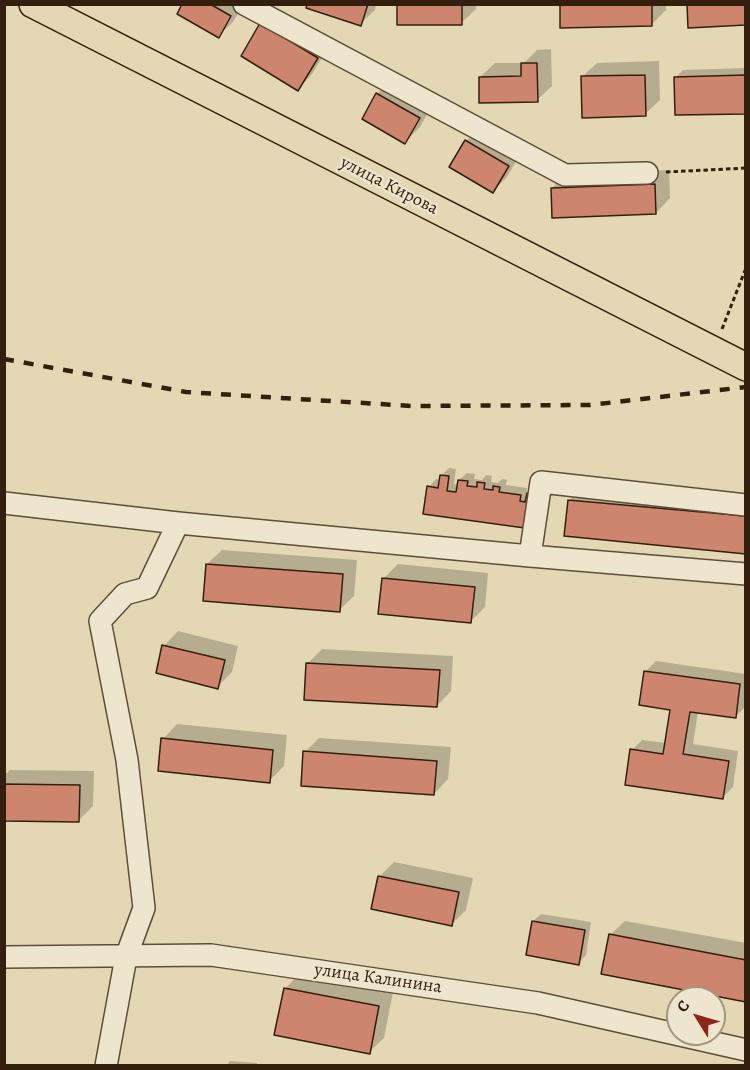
<!DOCTYPE html>
<meta charset="utf-8">
<style>
body{margin:0}
#map{position:relative;width:750px;height:1070px;overflow:hidden;background:#e4d7b4;font-family:Alegreya,serif}
canvas{display:block}
.frame{position:absolute;inset:0;border:6px solid #341f0e;pointer-events:none}
.north{position:absolute;left:666px;top:986px;width:60px;height:60px;box-sizing:border-box;background:#ede5ce;border:2px solid #a39681;border-radius:50%;rotate:307deg;font-size:16px;font-weight:700;line-height:24px;text-align:center;color:#341f0e}
.north::after{content:'';display:block;margin:auto;width:21px;height:27px;background:#8f2418;clip-path:polygon(50% 0,100% 100%,50% 72%,0 100%)}
</style>
<div id="map">
<canvas width="750" height="1070"></canvas>
<div class="frame"></div>
<div class="north">С</div>
</div>
<script>
const c = document.querySelector('canvas').getContext('2d');
c.lineJoin = 'round';
function fill(path, color) { c.fillStyle = color; c.fill(path, 'evenodd'); }
const poly = rows => new Path2D(rows.map(r => 'M' + r).join(''));
function stroke(path, color, width, dash) { c.strokeStyle = color; c.lineWidth = width; c.lineCap = dash ? 'butt' : 'round'; c.setLineDash(dash || []); c.stroke(path); }
function drawText(font, color, halo, rows, align = 'center') {
  c.font = font + ' Alegreya,serif'; c.lineWidth = 4.5; c.setLineDash([]); c.textBaseline = 'middle'; c.strokeStyle = halo; c.fillStyle = color; for (const [text, x, y, turn = 0] of rows) {
    c.save(); c.translate(x, y); c.rotate((+turn || 0) * Math.PI / 180); c.textAlign = isNaN(turn) ? turn : align; if (halo) c.strokeText(text, 0, 0); c.fillText(text, 0, 0); c.restore();
  }
}
const shadow = poly([
 [184,4,243,4,233,22,218,36],
 [308,4,376,4,375,10,360,24],
 [398,4,476,4,476,9,461,23],
 [561,4,666,4,666,10,651,25],
 [276,10,331,43,312,74,298,89,243,56],
 [551,49,552,86,537,100,480,77,495,63,524,63,537,50],
 [659,61,660,100,645,114,582,77,597,63],
 [746,68,746,113,676,77,683,70],
 [392,80,433,103,420,127,405,142,377,94],
 [481,127,522,151,507,177,493,191,466,141],
 [669,170,670,198,656,213,552,188,567,174],
 [449,468,456,469,454,484,459,485,459,480,467,473,475,474,474,479,482,480,486,475,492,476,491,482,498,483,502,479,507,480,506,485,527,488,526,496,536,486,539,520,429,487,436,479,441,480,441,476],
 [584,486,746,501,746,552,569,501],
 [222,550,357,560,354,596,339,610,207,564],
 [398,564,488,573,485,607,471,621,383,579],
 [178,631,238,646,232,672,217,687,164,646],
 [322,649,453,656,451,691,437,706,308,663],
 [656,661,746,674,745,707,735,717,698,712,693,744,738,751,733,787,723,797,632,750,642,740,666,743,671,709,646,671],
 [177,724,287,735,284,766,269,781,163,739],
 [319,738,451,747,448,779,434,794,305,752],
 [10,770,94,771,93,806,79,820,4,819,4,775],
 [394,862,473,878,466,910,452,924,379,877],
 [541,914,591,922,586,955,578,963,533,921],
 [625,921,746,943,746,1000,610,935],
 [299,974,393,992,384,1038,369,1052,285,989],
 [230,1061,257,1063,257,1066,226,1066]
]);
const building = poly([
 [182,4,210,4,231,16,219,38,177,14,182,4],
 [307,4,368,4,361,26,306,8,307,4],
 [397,4,462,4,462,25,397,25,397,4],
 [560,4,652,4,652,26,560,28,560,4],
 [687,4,746,4,746,25,688,28,687,4],
 [260,23,318,58,298,91,241,56,260,23],
 [521,63,537,63,538,102,479,103,479,77,521,76,521,63],
 [645,75,646,116,582,118,581,76,645,75],
 [746,75,746,114,675,115,674,77,746,75],
 [376,93,420,118,405,144,362,119,376,93],
 [465,140,509,166,493,193,449,167,465,140],
 [655,184,656,214,552,218,551,188,655,184],
 [440,475,449,476,447,491,456,492,458,480,468,481,467,486,477,487,477,482,485,483,484,489,493,490,493,486,500,487,499,492,521,495,520,501,525,502,527,493,537,495,532,529,423,514,427,486,438,488,440,475],
 [568,500,746,516,746,554,564,536,568,500],
 [206,564,343,574,340,612,203,601,206,564],
 [382,578,475,587,471,623,378,614,382,578],
 [162,645,225,660,218,689,156,673,162,645],
 [306,663,440,670,437,707,304,700,306,663],
 [644,671,740,684,736,718,690,712,683,754,729,761,723,799,625,785,630,749,663,754,670,710,639,705,644,671],
 [161,738,273,750,270,783,158,771,161,738],
 [303,751,437,761,434,795,301,786,303,751],
 [4,784,80,785,79,822,4,821,4,784],
 [378,876,459,892,452,926,371,909,378,876],
 [532,921,585,930,579,965,526,955,532,921],
 [609,934,746,960,746,1002,601,974,609,934],
 [284,988,379,1006,370,1054,274,1035,284,988]
]);
const path = poly([
 [666,172,746,168],
 [722,329,746,268]
]);
const minor = poly([
 [244,4,565,175,647,173],
 [4,503,178,523,530,556],
 [746,505,541,482,530,556,746,574],
 [4,957,211,955,538,1003,746,1050],
 [106,1066,126,957,144,908,127,760,100,621,125,594,147,588,178,523]
]);
const major = poly([
 [33,4,746,367]
]);
const rail = poly([
 [4,359,186,392,411,406,590,405,746,387]
]);
const streetNames = [
 ["улица Кирова",389,186,27],
 ["улица Калинина",378,979,8]
];
fill(shadow, '#0003');
fill(building, '#cd856e');
stroke(building, '#341f0e', 1.5);
stroke(minor, '#604d38', 24);
stroke(major, '#341f0e', 30);
stroke(path, '#341f0e', 3, [4.5, 3]);
stroke(minor, '#ede5ce', 21);
stroke(major, '#e4d7b4', 27);
stroke(rail, '#341f0e', 4.5, [10, 10]);
drawText('18px', '#341f0e', '#ede5ce', streetNames);
</script>
